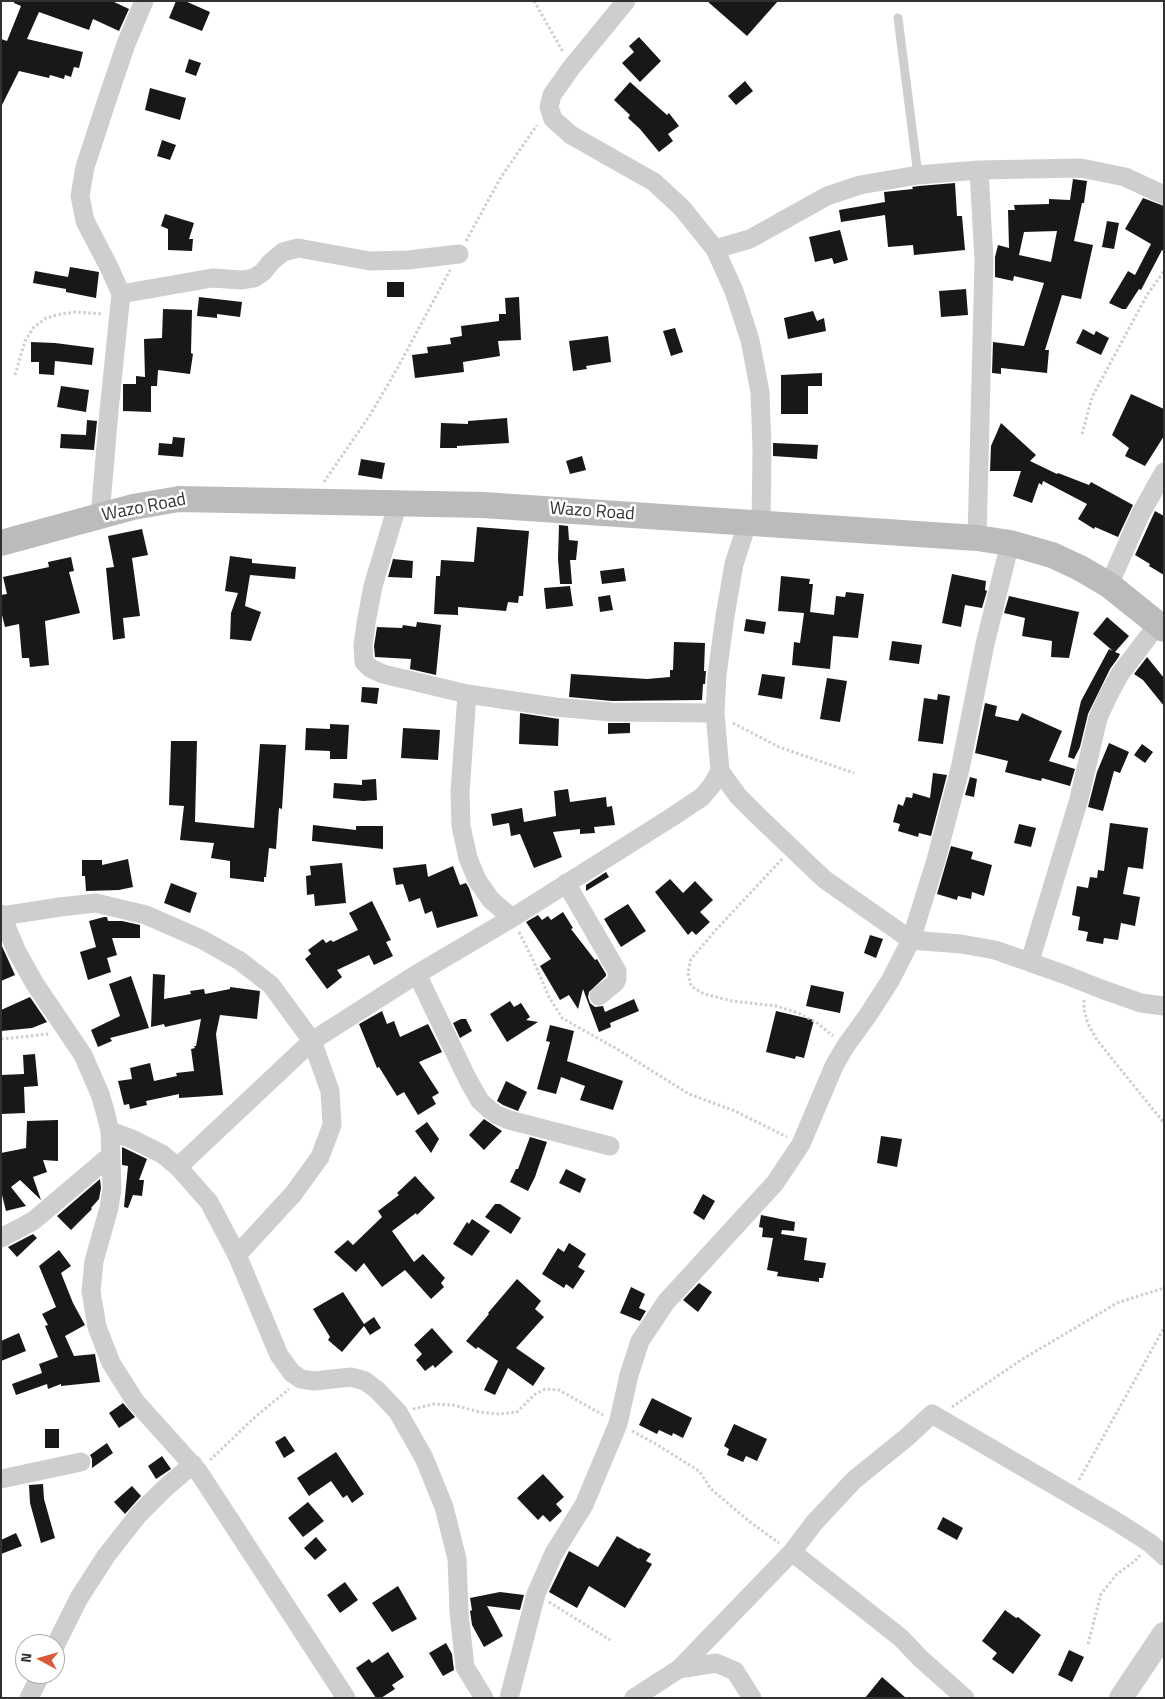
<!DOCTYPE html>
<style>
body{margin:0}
#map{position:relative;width:1165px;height:1699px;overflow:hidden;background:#fff;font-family:"Titillium Web",sans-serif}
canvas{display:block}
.frame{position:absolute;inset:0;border:2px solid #313131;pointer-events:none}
.north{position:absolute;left:15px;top:1634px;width:50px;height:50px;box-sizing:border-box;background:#fff;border:1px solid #adadad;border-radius:50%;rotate:276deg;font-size:14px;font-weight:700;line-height:20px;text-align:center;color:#313131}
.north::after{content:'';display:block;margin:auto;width:18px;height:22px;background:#dd593d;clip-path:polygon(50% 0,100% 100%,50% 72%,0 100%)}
</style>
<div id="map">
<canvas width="1165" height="1699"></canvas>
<div class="frame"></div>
<div class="north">N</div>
</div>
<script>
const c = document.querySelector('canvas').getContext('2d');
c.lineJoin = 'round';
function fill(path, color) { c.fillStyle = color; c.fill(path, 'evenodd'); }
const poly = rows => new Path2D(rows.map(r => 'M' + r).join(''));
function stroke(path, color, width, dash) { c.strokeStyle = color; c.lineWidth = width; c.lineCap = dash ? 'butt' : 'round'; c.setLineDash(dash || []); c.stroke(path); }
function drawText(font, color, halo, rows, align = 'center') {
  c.font = font + ' "Titillium Web",sans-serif'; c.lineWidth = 5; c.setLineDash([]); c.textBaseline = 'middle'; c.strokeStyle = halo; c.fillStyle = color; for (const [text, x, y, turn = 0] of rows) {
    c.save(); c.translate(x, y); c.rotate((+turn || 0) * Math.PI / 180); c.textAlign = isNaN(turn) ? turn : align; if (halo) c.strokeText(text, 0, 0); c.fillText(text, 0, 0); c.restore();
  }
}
const building = poly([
 [14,1,112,1,129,9,119,31,93,19,89,30,39,12,27,39,83,52,79,68,74,67,71,77,65,75,64,79,50,75,49,78,19,71,1,107,1,39,7,41,21,6,14,3],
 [176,1,185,1,210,12,202,31,169,18],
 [707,1,778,1,747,36],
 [639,37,661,61,640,82,622,63,634,52,629,46],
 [189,59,201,63,196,76,185,72],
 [745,81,753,91,736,105,728,96],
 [630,82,667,115,669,113,679,126,668,134,673,141,659,152,640,129,628,118,630,115,614,100],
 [150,88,186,98,180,120,145,110],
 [162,140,176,145,170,160,157,156],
 [1073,179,1087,181,1084,203,1082,203,1074,241,1093,245,1081,299,1062,295,1045,350,1049,350,1047,373,1001,368,1001,374,992,373,993,342,1024,346,1044,283,1014,276,1013,281,995,277,995,257,998,245,1009,248,1008,210,1015,210,1014,205,1049,204,1049,199,1070,200],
 [1057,231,1051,262,1019,255,1024,232],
 [955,183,957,216,962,216,965,250,914,255,913,245,888,247,885,215,841,222,839,210,885,202,884,192,913,189,912,187,919,186],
 [1143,198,1164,206,1164,251,1162,250,1141,290,1139,289,1126,309,1122,309,1109,303,1128,271,1135,275,1151,244,1125,229],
 [165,214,194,223,189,239,193,239,192,251,168,250,168,229,161,226],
 [1107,221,1119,223,1114,249,1102,247],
 [840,230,848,260,834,264,832,258,815,262,809,237],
 [70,267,99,272,96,298,66,292,66,289,33,283,35,271,68,277],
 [387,282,404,282,404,297,387,297],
 [966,289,968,315,941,317,939,291],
 [199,297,242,302,240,317,217,314,217,318,197,316],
 [519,297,521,340,498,341,500,356,463,362,464,372,415,378,412,355,428,353,427,347,451,344,450,338,462,336,461,326,499,321,499,314,506,314,505,298],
 [163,309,192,310,191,353,193,354,190,374,158,370,157,386,151,386,151,412,123,411,123,384,136,384,136,376,145,377,144,339,162,338],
 [813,311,817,321,824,318,826,331,788,339,784,318],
 [675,328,683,352,671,356,663,331],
 [1083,329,1094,335,1096,331,1109,338,1101,355,1076,343],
 [608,336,611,362,586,366,587,369,573,371,569,341],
 [31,342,55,343,94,348,92,365,55,361,54,375,39,374,39,362,31,362],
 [822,373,822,386,808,386,808,414,781,414,781,375],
 [61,386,89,390,86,412,57,407],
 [1131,394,1164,409,1164,436,1145,466,1125,456,1129,448,1112,435],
 [507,418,509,443,457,446,457,448,440,448,441,423,468,424,468,421],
 [87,420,97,421,94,450,60,448,61,434,86,435],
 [1001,423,1036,455,1030,461,1057,474,1058,473,1089,485,1091,482,1133,505,1118,537,1095,527,1094,529,1078,519,1087,504,1043,481,1042,485,1039,483,1032,503,1013,496,1021,471,990,471,991,446],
 [173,437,185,438,183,457,158,455,159,443,172,444],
 [773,443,818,445,817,459,773,456],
 [582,456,586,470,570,474,566,461],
 [361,459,385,463,382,479,358,475],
 [1155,511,1164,516,1164,575,1149,566,1150,564,1135,555],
 [559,525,568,526,569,540,578,541,576,560,570,560,572,584,560,584,558,559],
 [477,527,529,531,523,596,519,596,518,603,508,602,506,611,458,607,458,615,434,614,436,576,440,576,441,560,474,562],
 [142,529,148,555,132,558,140,616,123,618,125,638,113,640,106,568,114,567,108,536],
 [230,556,252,559,252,563,296,567,295,579,250,575,245,606,261,612,251,641,230,639,231,613,238,593,225,591],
 [71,557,74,571,69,572,80,613,45,621,49,665,30,667,29,658,22,658,19,624,5,627,1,611,1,595,7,594,3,577,49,567,48,562],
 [393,559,413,561,412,578,388,577],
 [624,568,626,581,602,584,600,571],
 [952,574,986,581,985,590,987,591,982,608,965,605,961,627,942,623],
 [781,576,810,579,809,584,813,584,810,612,834,615,836,596,845,597,846,592,864,594,858,638,833,636,830,669,792,665,794,642,800,643,804,613,778,611],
 [570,586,573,606,546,609,544,588],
 [610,595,613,610,600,612,598,597],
 [1009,596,1079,612,1069,658,1051,657,1052,641,1022,636,1025,618,1004,613],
 [1107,617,1129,636,1115,652,1120,654,1118,658,1110,669,1088,714,1080,747,1074,759,1068,757,1081,701,1109,649,1113,651,1093,634],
 [746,619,766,622,764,634,744,631],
 [417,622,441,625,436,675,410,669,411,659,375,657,374,646,377,627,402,628,403,625,416,627],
 [892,641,922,645,919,664,889,660],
 [674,642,705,643,704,671,706,671,705,684,703,684,702,700,612,701,569,697,571,674,647,679,670,677,670,670,673,670],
 [1147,657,1164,678,1164,706,1143,680,1134,674],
 [762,674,785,677,782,699,758,695],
 [827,678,847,681,840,722,820,719],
 [362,687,379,688,377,704,361,702],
 [938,694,950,696,943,744,918,741,924,698,937,700],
 [985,703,997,706,995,716,1018,721,1022,713,1062,731,1049,761,1075,769,1070,786,1042,778,1041,781,1005,772,1008,761,975,753],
 [520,713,559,719,558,746,519,744],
 [608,723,630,723,630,733,608,734],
 [330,724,349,725,347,759,330,759,330,751,305,750,306,728,330,729],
 [403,728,440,730,438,760,401,758],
 [171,741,197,741,195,822,254,828,260,744,286,745,282,809,279,808,276,849,269,848,266,877,264,877,264,882,230,878,230,861,211,858,214,843,180,840,184,806,169,805],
 [1109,743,1129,752,1120,773,1114,771,1103,811,1088,807,1097,772],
 [1142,744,1153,752,1145,763,1134,755],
 [933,773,947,775,931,836,919,833,918,837,898,831,900,824,893,822,898,804,903,806,906,797,912,798,913,793,930,798],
 [970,777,977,779,974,797,965,795],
 [376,779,377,800,363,801,333,798,334,783,362,785,362,780],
 [568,789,570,802,606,797,607,807,612,806,615,825,594,827,595,833,580,834,580,829,553,832,562,857,534,868,520,834,511,836,509,823,493,826,491,814,522,808,524,822,556,816,554,791],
 [1110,823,1148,828,1143,869,1128,867,1123,894,1140,897,1135,926,1121,923,1118,940,1104,938,1103,944,1086,941,1088,932,1078,930,1080,917,1072,915,1077,886,1088,888,1090,877,1097,878,1098,870,1104,871],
 [1019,824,1036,828,1031,847,1014,843],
 [313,825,356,830,356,826,383,826,383,849,312,841],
 [951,846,973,852,971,859,992,865,984,896,972,892,971,899,958,896,957,900,937,894],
 [128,859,133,887,119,890,86,891,85,876,82,876,82,860,102,860,102,865],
 [342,863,346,903,315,906,314,894,307,895,306,876,311,875,310,866],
 [426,864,428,877,453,866,460,885,466,883,469,888,478,916,437,928,432,911,425,914,420,898,409,902,403,884,396,885,393,868],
 [606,872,609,877,586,891,586,885],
 [670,879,683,893,695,881,713,900,700,912,710,922,696,935,692,931,688,935,655,892],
 [171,883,197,893,190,913,164,903],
 [372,901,391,940,386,942,393,956,374,965,369,955,337,970,342,977,327,989,305,959,311,954,308,950,323,939,326,943,331,940,333,942,358,930,349,913],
 [628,904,646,931,621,947,604,919],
 [563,912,573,928,571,929,595,960,597,959,606,974,606,976,589,992,588,997,590,1003,595,1007,603,1006,605,1012,634,999,639,1011,610,1023,611,1027,599,1032,583,989,578,1009,569,995,560,1000,540,966,551,959,526,922,538,915,542,920,548,916,551,920],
 [104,917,107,917,108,921,122,921,140,925,140,938,112,938,117,955,107,958,111,972,88,980,80,952,96,947,89,921],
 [870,935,883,939,876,958,864,953],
 [1,944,15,975,1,981],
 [153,974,165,975,164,999,191,994,190,991,204,989,205,994,230,989,230,987,260,991,257,1019,220,1015,216,1034,223,1095,179,1098,179,1094,146,1101,147,1105,130,1109,129,1104,124,1105,118,1081,132,1079,130,1068,150,1063,154,1081,177,1076,176,1073,194,1071,191,1049,195,1048,194,1046,196,1046,201,1019,165,1027,164,1024,151,1027],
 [131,976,149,1028,110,1038,112,1041,98,1047,91,1030,120,1016,109,984],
 [811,985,844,992,840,1013,806,1006],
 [30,997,47,1022,32,1028,1,1031,1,1010],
 [510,1001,514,1007,521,1003,530,1017,526,1020,538,1022,507,1042,490,1014],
 [382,1011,387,1024,394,1021,400,1037,428,1024,442,1052,419,1062,439,1093,432,1097,436,1104,418,1115,404,1092,397,1096,379,1067,377,1068,359,1024],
 [776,1011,814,1020,804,1058,796,1056,795,1059,766,1052],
 [461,1019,466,1019,472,1031,460,1038,453,1023],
 [550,1025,574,1031,567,1061,623,1081,613,1110,580,1100,585,1086,561,1077,556,1094,537,1089,550,1042,546,1041],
 [35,1054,38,1086,24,1087,25,1113,1,1114,1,1075,24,1074,23,1055],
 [506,1081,527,1092,518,1111,503,1105,497,1101],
 [484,1119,502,1131,484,1150,469,1135],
 [58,1120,58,1161,43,1160,47,1172,33,1177,41,1200,20,1180,11,1187,26,1206,6,1211,2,1195,1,1196,1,1153,26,1148,27,1121],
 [427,1122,439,1139,431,1153,415,1131],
 [881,1136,902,1139,897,1167,877,1163],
 [530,1137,547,1142,535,1177,528,1191,510,1182,516,1169,518,1169],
 [122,1147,147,1159,139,1180,144,1180,142,1196,133,1195,128,1208,124,1207,128,1166,122,1165],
 [566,1169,586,1179,580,1193,559,1183],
 [415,1176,435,1198,417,1215,416,1213,392,1231,414,1262,423,1254,445,1278,441,1283,444,1287,431,1299,405,1270,382,1287,364,1263,356,1272,334,1252,348,1240,353,1245,382,1217,378,1211,399,1195,397,1193],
 [100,1179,101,1188,99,1199,91,1208,92,1209,71,1230,57,1216],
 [703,1194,715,1201,704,1220,693,1213],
 [495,1204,500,1204,521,1218,511,1234,485,1217],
 [761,1215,795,1222,794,1231,782,1230,781,1234,807,1238,804,1260,826,1263,823,1278,819,1278,819,1282,777,1276,778,1272,767,1270,773,1238,762,1237,763,1228,759,1227],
 [472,1219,490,1231,472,1256,453,1244,467,1222,469,1224],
 [33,1234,37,1238,17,1257,8,1247],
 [569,1243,586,1254,578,1267,585,1271,573,1289,566,1284,564,1288,542,1274,558,1248,564,1252],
 [59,1250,71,1266,61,1273,73,1303,85,1325,65,1336,74,1356,95,1354,100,1382,61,1386,61,1384,48,1389,47,1384,16,1395,12,1384,42,1373,39,1364,58,1357,45,1326,48,1325,42,1314,56,1307,39,1266],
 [517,1279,541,1301,535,1309,544,1317,516,1348,545,1368,533,1386,508,1368,495,1395,484,1390,498,1361,478,1347,476,1349,466,1341,489,1314,488,1313],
 [699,1283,712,1292,698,1312,683,1300],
 [631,1287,645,1294,639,1308,646,1311,640,1321,620,1313],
 [343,1292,364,1324,374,1317,381,1328,370,1335,364,1326,342,1352,328,1340,330,1337,313,1309],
 [432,1328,453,1352,435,1368,433,1365,425,1371,416,1360,422,1354,414,1345],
 [19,1333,26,1351,1,1361,1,1341],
 [652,1398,692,1418,683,1438,673,1433,672,1436,659,1430,657,1434,639,1425],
 [123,1403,135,1417,119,1428,109,1413],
 [734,1424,767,1439,757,1461,746,1456,743,1462,727,1455,729,1449,724,1446],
 [45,1429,59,1429,59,1448,45,1448],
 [285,1436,295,1451,284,1458,275,1442],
 [107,1443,113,1453,92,1468,92,1459,90,1455],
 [336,1452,364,1494,352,1503,347,1495,343,1498,331,1481,309,1496,297,1478],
 [162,1456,171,1469,156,1479,148,1466],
 [543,1474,564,1497,556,1504,562,1511,550,1522,543,1515,538,1520,517,1498],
 [43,1484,44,1499,55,1538,41,1543,30,1503,29,1485],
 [132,1486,141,1496,125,1514,114,1502],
 [308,1502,324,1521,303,1537,288,1518],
 [943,1517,963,1528,957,1540,937,1529],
 [16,1533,22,1546,1,1554,1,1540],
 [617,1536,639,1549,640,1548,651,1554,646,1561,652,1564,625,1608,589,1586,577,1608,549,1592,569,1551,598,1567],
 [316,1537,327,1550,315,1560,304,1548],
 [345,1582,358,1600,340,1613,327,1595],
 [398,1586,417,1619,392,1632,372,1603],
 [500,1592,524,1595,520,1610,487,1606,503,1636,484,1647,472,1625,470,1611,472,1610,470,1598],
 [1005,1610,1016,1618,1018,1617,1041,1635,1013,1674,992,1659,997,1653,982,1641],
 [446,1643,452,1654,454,1670,443,1676,429,1653],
 [1069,1650,1084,1657,1072,1682,1058,1675],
 [388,1652,404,1677,392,1685,395,1689,381,1698,376,1698,356,1668,369,1659,372,1663],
 [882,1677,906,1698,865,1698]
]);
const path = poly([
 [534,1,563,52],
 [466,241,501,177,537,125],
 [15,375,25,341,34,327,46,318,61,314,76,312,103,314],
 [1082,434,1092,397,1147,295,1164,271],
 [324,482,370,415,397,369,450,270],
 [733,723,779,747,854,773],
 [782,859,714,932,691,959,688,973,691,986,704,994,732,1001,776,1006,798,1013,816,1022,833,1036],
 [519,932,534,962,549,997,562,1018,617,1049,689,1094,735,1111,787,1137],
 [1084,1000,1084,1010,1088,1024,1097,1040,1164,1123],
 [1,1039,49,1034],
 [952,1407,1021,1360,1117,1303,1164,1288],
 [413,1409,434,1404,453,1405,480,1412,499,1414,517,1412,534,1395,545,1389,559,1390,603,1415],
 [632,1431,656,1444,699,1471,711,1489,750,1522,779,1543],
 [210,1460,255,1417,289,1389],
 [1079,1480,1164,1328],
 [549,1602,610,1640],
 [1088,1644,1101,1594,1117,1574,1135,1561,1140,1555]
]);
const service = poly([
 [898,18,918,175]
]);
const minor = poly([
 [626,1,571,68,552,95,549,107,553,119,571,135,654,182,682,208,715,249,734,291,750,340,760,392,762,449,761,525],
 [715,249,750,239,827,196,860,185,918,175,979,170,1081,168,1125,177,1164,195],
 [121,294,212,278,242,280,254,278,263,272,271,262,283,252,298,248,370,261,408,260,459,254],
 [398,503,373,586,366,623,363,646,364,662,370,668,383,674,467,694,555,707,611,712,715,713],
 [100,516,109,411,121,294,109,267,85,221,80,196,85,167,106,103,126,44,144,1],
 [977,538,984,261,979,170],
 [1109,585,1140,515,1164,472],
 [467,694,460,792,461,826,468,858,477,880,491,900,512,918],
 [720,771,738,796,758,816,824,879,911,940,961,944,995,950,1066,975,1101,989,1141,1003,1164,1006],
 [566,883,617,971,617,979,615,983,599,996],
 [1,914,17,952,35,984,83,1055,100,1094,105,1111,110,1131,112,1189,109,1208,94,1261,91,1291,97,1327,111,1363,135,1401,198,1471,346,1698],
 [2,916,60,907,96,903,146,915,203,940,240,961,271,985,312,1041,330,1091,332,1125,320,1157,294,1193,237,1255],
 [1030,961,1079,799,1098,718,1108,696,1120,674,1158,624],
 [417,974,468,1080,480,1101,489,1109,497,1115,509,1120,610,1146],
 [110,1131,132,1139,162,1154,178,1167,209,1202,237,1255,279,1355,292,1373,301,1379,314,1381,351,1377,365,1381,377,1390,398,1412,424,1458,444,1507,457,1559,459,1612,465,1667,484,1698],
 [178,1167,312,1041,417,974,512,918,672,817,702,797,712,785,720,771,715,713,717,675,725,616,734,564,747,524],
 [1,1238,33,1221,111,1155],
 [1,1479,81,1462],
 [792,1552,814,1523,854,1480,906,1438,932,1414,1114,1520,1150,1543,1164,1556],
 [55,1646,79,1598,106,1556,139,1514,163,1490,193,1464],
 [679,1669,792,1552,901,1638,920,1658,965,1698],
 [29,1698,41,1674],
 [509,1698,536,1594,554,1553,584,1505,618,1424,629,1375,640,1341,666,1302,775,1183,801,1144,834,1066,845,1047,868,1015,890,981,911,940,936,860,960,769,985,644,1010,543],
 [634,1698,679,1669,716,1663,735,1671,752,1698]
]);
const tertiary = poly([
 [1121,1698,1164,1634]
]);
const secondary = poly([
 [1,543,133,507,179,499,483,505,977,538,1010,543,1052,555,1080,568,1109,585,1164,629]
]);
const streetNames = [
 ["Wazo Road",144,508,-11],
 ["Wazo Road",592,512,4]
];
fill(building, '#181818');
stroke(path, '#cecece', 3, [2.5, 2.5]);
stroke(service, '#cecece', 9);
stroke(minor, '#cecece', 19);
stroke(tertiary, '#cecece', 24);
stroke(secondary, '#bbb', 26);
drawText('18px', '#313131', '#fff', streetNames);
</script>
